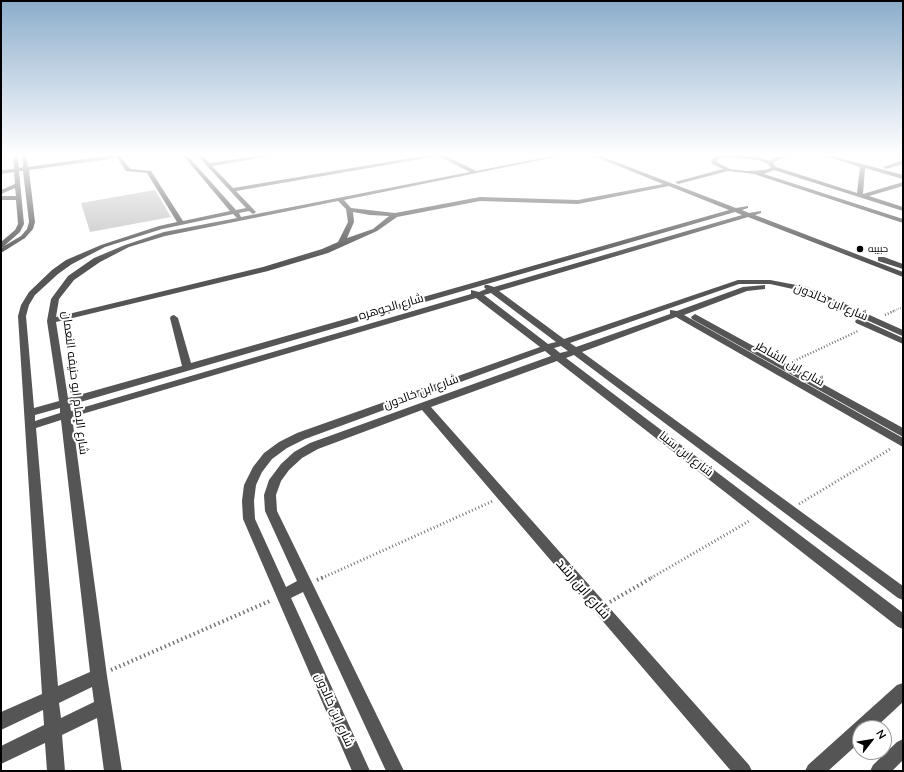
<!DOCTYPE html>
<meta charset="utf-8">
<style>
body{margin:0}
#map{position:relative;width:904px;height:772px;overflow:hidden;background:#fff;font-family:Mulish,sans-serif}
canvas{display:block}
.frame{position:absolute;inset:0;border:2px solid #000;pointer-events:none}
.north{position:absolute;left:852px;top:720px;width:40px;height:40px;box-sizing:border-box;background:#fff;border:1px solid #999;border-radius:50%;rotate:59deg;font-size:11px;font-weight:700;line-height:16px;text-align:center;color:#000}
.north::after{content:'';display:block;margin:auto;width:14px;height:18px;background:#000;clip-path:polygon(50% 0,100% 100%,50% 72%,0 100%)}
</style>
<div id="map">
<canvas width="904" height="772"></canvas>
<div class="frame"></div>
<div class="north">N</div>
</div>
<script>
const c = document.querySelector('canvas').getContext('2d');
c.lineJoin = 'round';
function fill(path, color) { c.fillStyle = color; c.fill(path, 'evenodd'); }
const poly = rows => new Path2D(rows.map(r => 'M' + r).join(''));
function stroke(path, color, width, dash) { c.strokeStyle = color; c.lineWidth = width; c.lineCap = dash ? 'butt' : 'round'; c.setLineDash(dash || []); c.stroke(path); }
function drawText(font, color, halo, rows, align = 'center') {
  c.font = font + ' Mulish,Cairo,sans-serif'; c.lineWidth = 4; c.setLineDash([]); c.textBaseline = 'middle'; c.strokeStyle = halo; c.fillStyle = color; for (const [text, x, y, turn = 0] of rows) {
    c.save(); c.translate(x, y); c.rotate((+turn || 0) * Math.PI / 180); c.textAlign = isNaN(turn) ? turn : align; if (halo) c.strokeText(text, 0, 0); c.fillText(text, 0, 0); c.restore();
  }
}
const building = poly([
 [155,190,171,217,90,232,81,203]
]);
const pathFar3 = poly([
 [891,312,903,307]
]);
const pathFar2 = poly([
 [885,315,894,311],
 [794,361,858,331]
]);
const pathFar1 = poly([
 [799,504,892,448],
 [322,578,493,501],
 [651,578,751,520]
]);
const path = poly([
 [317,580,324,577],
 [610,602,653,577],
 [111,670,272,600]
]);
const minor = poly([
 [13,154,17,154,19,168,23,167,22,154,26,154,28,167,118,154,136,154,134,155,121,157,130,169,151,171,183,221,230,211,182,154,186,154,236,210,246,208,196,154,200,154,210,163,271,154,280,154,278,155,212,166,233,188,435,154,446,154,444,155,476,171,562,154,570,154,344,200,351,208,395,213,480,197,578,200,663,184,589,154,595,154,736,208,748,206,748,208,742,210,749,213,761,211,761,213,755,215,903,272,903,277,748,217,499,291,564,339,738,280,770,280,807,287,903,330,903,336,900,335,802,291,770,284,739,284,570,343,576,347,670,314,670,310,677,311,743,287,765,285,765,289,747,291,684,315,903,438,903,447,676,317,582,352,903,586,903,600,898,598,574,355,566,358,903,613,903,629,898,627,557,361,431,407,749,765,752,771,731,771,422,410,318,449,302,458,289,470,281,481,276,495,277,511,404,771,386,771,303,592,291,598,370,771,352,771,243,519,242,501,244,485,253,467,264,453,279,442,297,433,540,347,476,298,72,417,107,676,122,771,104,771,97,718,62,735,65,771,47,771,45,743,1,764,1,746,44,725,43,710,1,730,1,712,42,694,18,316,21,305,29,292,52,270,66,260,101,245,159,226,177,222,147,173,126,171,117,158,29,170,35,222,33,229,25,238,1,253,1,248,3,247,1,247,1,242,15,230,18,224,16,200,1,200,1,196,16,196,15,188,1,194,1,190,15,184,14,172,1,174,1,170,14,169,13,154],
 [438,156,470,172,241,217,239,213,249,211,253,214,256,212,236,191,438,156],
 [19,171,23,171,29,222,27,229,21,236,4,246,20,232,24,224,19,171],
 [669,186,729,210,191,363,178,318,174,315,171,316,170,318,182,366,68,398,56,322,268,271,328,253,377,231,397,217,480,201,578,204,669,186],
 [338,201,346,209,348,222,338,242,322,249,263,267,56,317,59,299,74,280,100,262,129,247,165,236,338,201],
 [353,212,370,215,389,216,373,229,347,238,354,222,353,212],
 [735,212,742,215,494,287,488,285,485,285,484,287,486,289,479,292,471,290,471,294,71,411,70,405,735,212],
 [233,214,237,218,164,232,125,245,94,258,68,276,51,299,47,321,59,401,34,408,26,316,29,305,35,295,58,274,72,264,105,247,162,229,233,214],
 [491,293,556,342,548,344,484,295,491,293],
 [561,346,568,351,560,353,554,348,561,346],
 [545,351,551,356,310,443,294,452,281,464,269,480,264,495,265,511,297,581,286,587,255,519,254,501,256,485,262,472,272,459,287,448,305,439,545,351],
 [60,408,60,413,35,421,35,415,60,408],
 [61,420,90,672,58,686,36,428,61,420],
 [92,687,94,702,61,718,59,703,92,687],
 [727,154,759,157,770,161,776,157,798,154,780,159,773,163,776,167,857,193,860,167,819,154,825,154,903,175,903,179,865,168,863,194,903,182,903,186,869,196,903,207,903,211,774,170,764,174,903,219,903,223,754,174,728,171,678,184,675,182,723,169,712,164,711,160,714,157,727,154],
 [728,157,758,160,768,164,771,168,765,170,747,171,730,169,717,162,718,159,728,157],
 [903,160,903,164,886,169,883,167,903,160],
 [878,257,884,257,903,264,903,269,878,261,878,257],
 [695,314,903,428,903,437,692,319,691,317,695,314],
 [859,318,903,338,903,344,856,323,855,321,859,318],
 [903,683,903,702,875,728,860,728,860,742,828,771,805,771,808,765,897,685,903,683],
 [903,739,903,760,892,771,870,771,873,765,897,742,903,739]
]);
const markers = [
 [860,249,4,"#000"]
];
const farPoinames = [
 ["حبيبه",868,249]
];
const streetNames = [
 ["شارع ابن خالدون",831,302,23],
 ["شارع الجوهره",391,307,-16],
 ["شارع ابن الشاطر",790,364,30],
 ["شارع الإمام ابو حنيفه النعمان",75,383,83],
 ["شارع ابن خالدون",421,392,-20],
 ["شارع ابن سينا",686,454,38],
 ["شارع ابن خالدون",334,710,66]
];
const nearStreetnames = [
 ["شارع ابن رشد",583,589,49]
];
fill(building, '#c4c4c4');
stroke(pathFar3, '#777', 2, [0.5, 1.5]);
stroke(pathFar2, '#777', 2.5, [1, 2]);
stroke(pathFar1, '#777', 3, [1, 2.5]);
stroke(path, '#777', 4, [1.5, 3]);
fill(minor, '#555');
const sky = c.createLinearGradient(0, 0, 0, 262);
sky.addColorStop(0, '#8cadcc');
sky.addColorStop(0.59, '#fff');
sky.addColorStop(1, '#ffffff00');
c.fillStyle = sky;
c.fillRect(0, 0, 904, 262);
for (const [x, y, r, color] of markers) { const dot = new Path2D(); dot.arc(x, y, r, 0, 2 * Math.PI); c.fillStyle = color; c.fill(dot); stroke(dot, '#fff', 1.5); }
drawText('10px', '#000', '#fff', farPoinames, 'left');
drawText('12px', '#000', '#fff', streetNames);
drawText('14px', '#000', '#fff', nearStreetnames);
</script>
